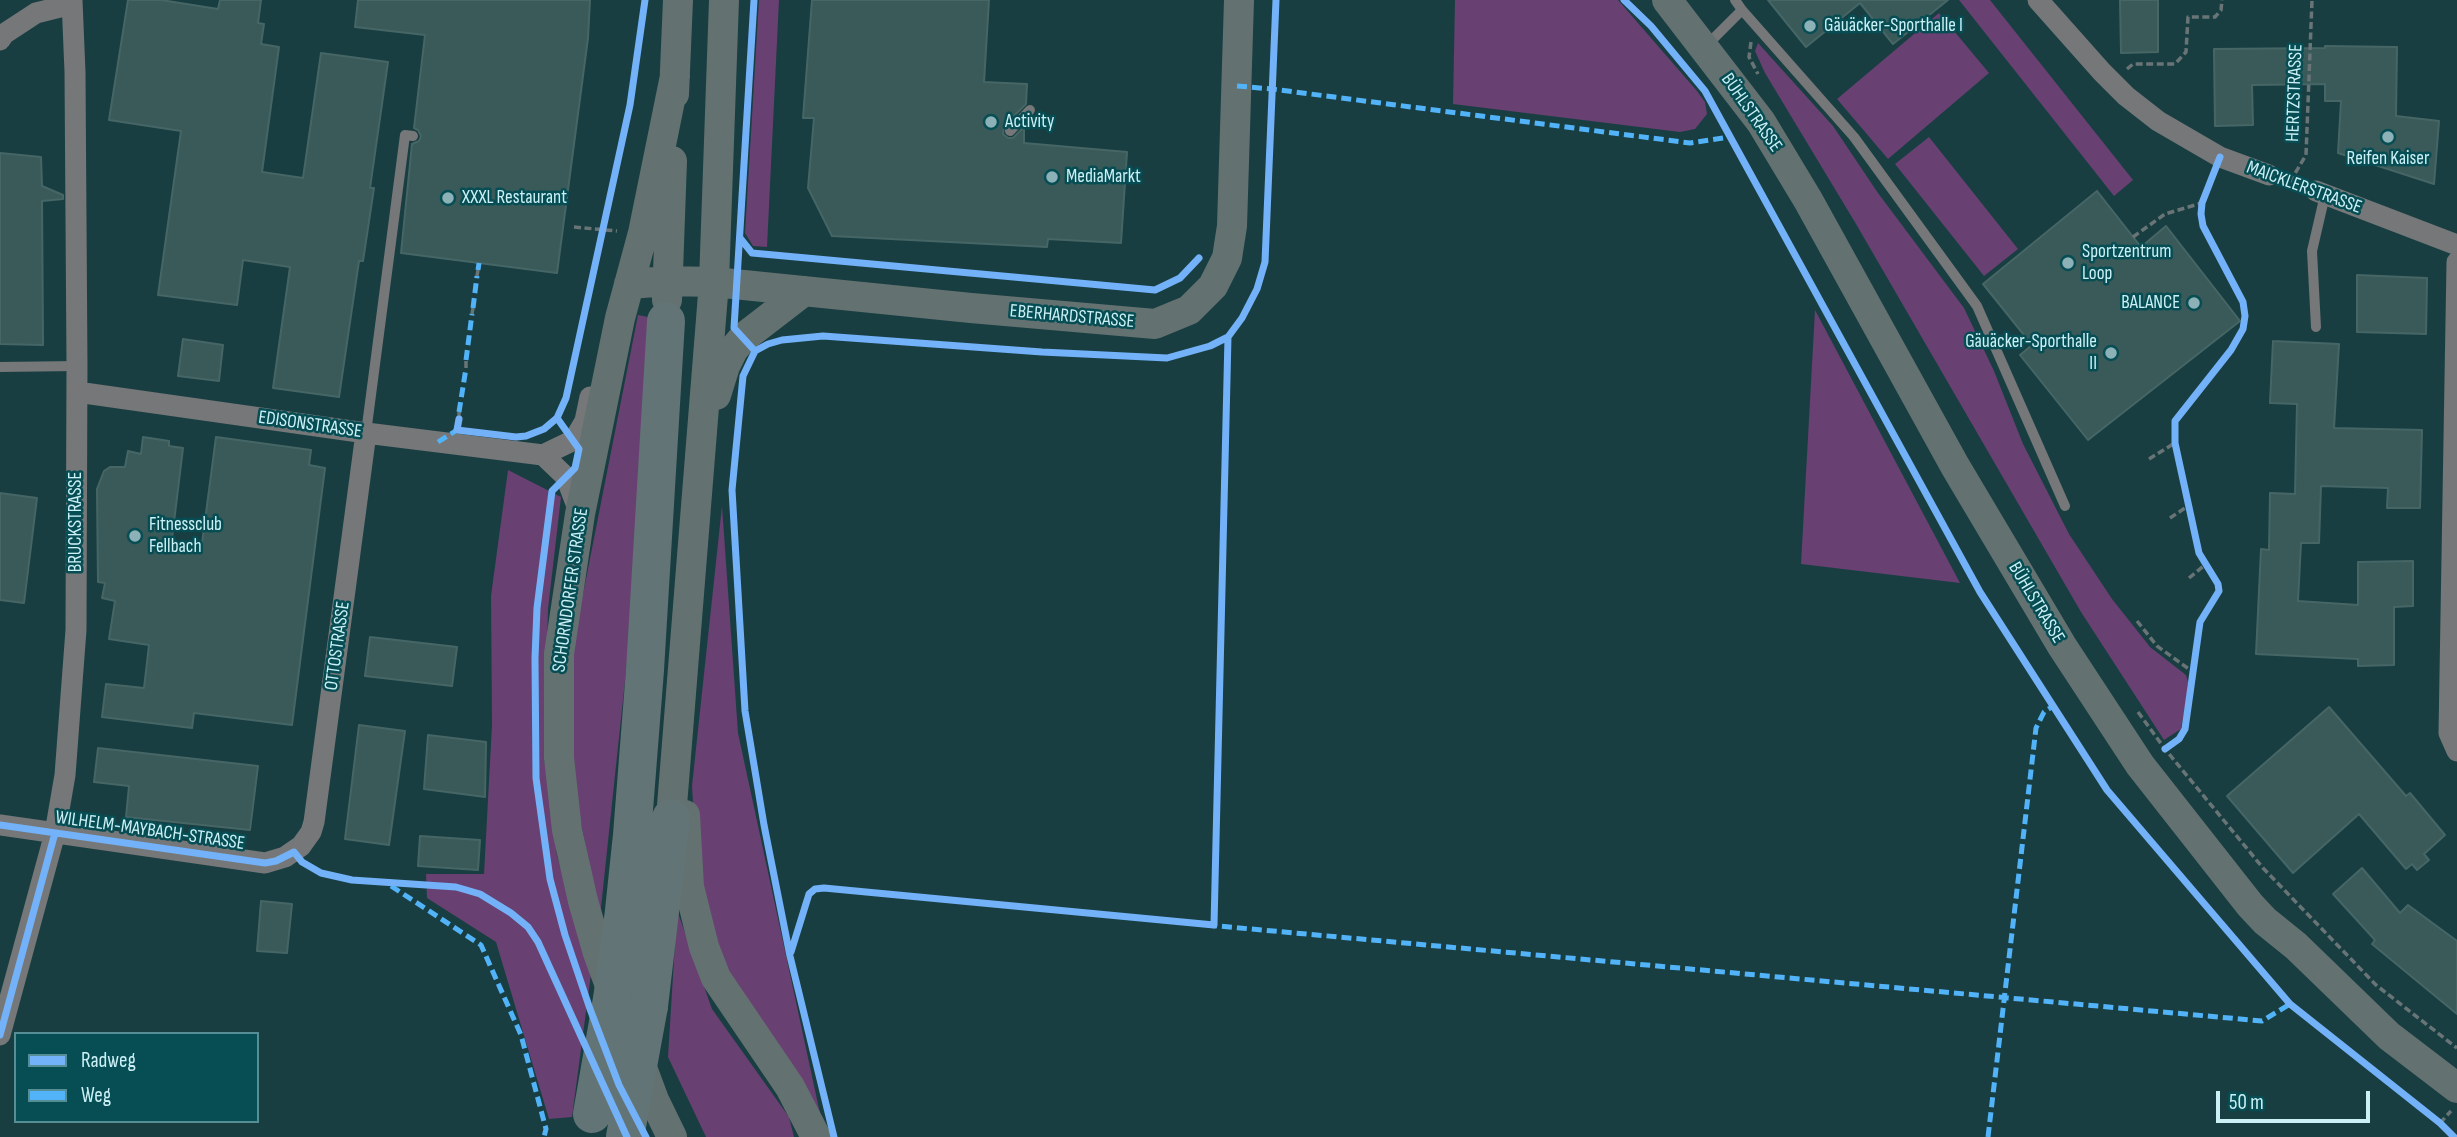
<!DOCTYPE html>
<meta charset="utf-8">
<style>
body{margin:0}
#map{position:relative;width:2457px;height:1137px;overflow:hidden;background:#183e42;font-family:"Sofia Sans Condensed",sans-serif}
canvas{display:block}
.legend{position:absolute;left:14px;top:1032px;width:245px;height:91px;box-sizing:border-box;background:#064d54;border:2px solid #558f95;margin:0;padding:9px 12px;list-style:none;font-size:21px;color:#cbf1f6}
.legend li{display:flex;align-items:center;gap:14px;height:35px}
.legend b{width:35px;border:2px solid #558f95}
.scale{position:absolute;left:2216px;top:1091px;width:154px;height:32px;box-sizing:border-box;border:4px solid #cbf1f6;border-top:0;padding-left:9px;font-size:21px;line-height:24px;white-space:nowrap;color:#cbf1f6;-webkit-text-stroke:5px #064d54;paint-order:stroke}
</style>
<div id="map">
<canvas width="2457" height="1137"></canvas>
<ul class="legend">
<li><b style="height:9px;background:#73b2f8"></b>Radweg</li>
<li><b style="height:9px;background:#52b3f8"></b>Weg</li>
</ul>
<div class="scale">50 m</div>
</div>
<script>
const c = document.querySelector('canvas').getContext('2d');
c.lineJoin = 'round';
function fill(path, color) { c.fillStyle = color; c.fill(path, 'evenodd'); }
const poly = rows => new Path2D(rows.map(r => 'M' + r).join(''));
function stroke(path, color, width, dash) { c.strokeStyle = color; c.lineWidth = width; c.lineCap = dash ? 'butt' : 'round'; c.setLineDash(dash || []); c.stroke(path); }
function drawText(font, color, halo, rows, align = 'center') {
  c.font = font + ' "Sofia Sans Condensed",sans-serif'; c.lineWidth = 5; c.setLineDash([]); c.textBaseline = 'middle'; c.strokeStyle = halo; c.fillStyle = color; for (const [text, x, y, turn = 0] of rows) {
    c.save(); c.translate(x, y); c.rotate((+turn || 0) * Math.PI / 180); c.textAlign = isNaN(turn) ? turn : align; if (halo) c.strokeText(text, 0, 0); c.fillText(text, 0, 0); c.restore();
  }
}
const green = poly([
 [759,0,779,0,767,247,753,246,745,233],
 [1455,0,1618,0,1697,91,1705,102,1707,114,1695,129,1680,132,1453,104],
 [1959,0,1990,0,2133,180,2114,196],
 [1939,13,1989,73,1888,159,1837,99],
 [1758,43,1833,126,1878,193,1964,308,1994,371,2023,444,2069,534,2112,599,2139,633,2150,647,2186,675,2188,682,2187,697,2181,729,2164,740,2081,612,1856,224,1765,73,1755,51],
 [1929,137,2018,249,1984,276,1895,164],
 [1815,310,1960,583,1801,564],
 [638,315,648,317,629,643,600,917,574,788,572,650],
 [508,470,561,497,548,609,544,758,557,856,591,974,572,1117,549,1119,496,942,427,898,426,874,484,874,492,725,491,596],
 [722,506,738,733,824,1132,722,969,698,892,692,786],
 [677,910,712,1009,789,1117,794,1137,706,1137,668,1057]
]);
const building = poly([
 [128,0,161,0,218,9,220,0,261,0,258,23,264,24,261,44,279,47,262,172,303,178,321,53,388,62,370,188,374,188,363,261,359,261,339,397,273,388,290,267,243,260,237,305,158,295,181,131,109,120,128,0],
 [358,0,590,0,588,38,557,273,401,253,412,144,419,141,421,136,418,130,414,128,425,35,355,27,358,0],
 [812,0,989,0,984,82,1027,84,1026,104,1004,126,1003,134,1008,138,1013,138,1024,127,1024,143,1127,152,1121,243,1048,239,1047,247,832,236,808,188,814,118,803,118,812,0],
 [1768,0,1948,0,1893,44,1860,3,1806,47,1768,0],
 [2120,0,2158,0,2158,52,2121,53,2120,0],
 [2325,46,2397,47,2396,116,2439,121,2434,184,2338,153,2341,101,2325,101,2325,84,2252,85,2253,125,2215,126,2214,49,2325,48,2325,46],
 [0,153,41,157,42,186,63,195,63,199,42,201,43,345,0,344,0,153],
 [2097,191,2141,247,2166,226,2240,321,2088,440,2020,355,2032,345,1983,284,2097,191],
 [2357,275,2427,278,2426,334,2357,332,2357,275],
 [183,339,223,345,219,381,178,376,183,339],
 [2273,341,2339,344,2334,428,2422,430,2420,508,2387,508,2388,488,2321,486,2319,543,2301,543,2298,601,2358,605,2358,562,2413,561,2413,606,2394,607,2394,665,2358,666,2358,659,2256,654,2261,549,2269,550,2270,493,2295,494,2297,404,2270,403,2273,341],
 [143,437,169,441,169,446,183,448,171,547,201,551,216,437,311,450,309,465,325,468,292,725,194,713,192,728,102,717,106,684,144,688,149,645,109,639,115,601,102,598,105,583,98,582,97,489,104,471,110,467,125,467,128,451,141,454,143,437],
 [0,493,37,498,24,603,0,600,0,493],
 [370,637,457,647,452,686,365,676,370,637],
 [2329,707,2406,796,2410,793,2445,835,2424,854,2429,860,2417,870,2412,864,2406,869,2359,814,2293,873,2227,796,2329,707],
 [359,725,405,731,389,845,345,839,359,725],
 [428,735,486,742,485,797,424,789,428,735],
 [98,748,258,766,250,830,126,817,129,786,94,782,98,748],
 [420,836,480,840,478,870,418,866,420,836],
 [2362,868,2400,913,2408,905,2457,941,2457,1014,2372,944,2375,940,2333,894,2362,868],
 [261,901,292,904,287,953,257,951,261,901]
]);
const path = poly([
 [1751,42,1749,57,1758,74],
 [2127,69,2133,64,2175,64,2186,52,2188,17,2215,17,2221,10,2222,0],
 [2290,182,2306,155,2312,0],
 [574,227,617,231],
 [603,230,630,105,645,0],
 [2133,237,2165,214,2202,203],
 [740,239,752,253,1155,290,1180,278,1197,260],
 [477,276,478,270],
 [472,314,473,308],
 [466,368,466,360],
 [459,419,459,412],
 [2149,459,2175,443],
 [2170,518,2188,506],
 [2189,578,2206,564],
 [2137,621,2157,646,2193,672],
 [2138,712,2165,749,2263,868,2376,985,2457,1048],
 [2165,749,2179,739,2185,729,2200,622,2219,591,2218,584,2199,553,2175,443,2175,421,2231,350,2243,329,2245,316,2243,302,2203,226,2201,214,2202,203,2212,177],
 [2440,1123,2451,1111]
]);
const lane = poly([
 [1742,10,1854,137,1977,306,2065,506],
 [1706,46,1742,10,1735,0],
 [1010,131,1030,110],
 [2316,327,2312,251,2325,195],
 [0,367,77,366],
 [366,433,405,135,413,136]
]);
const street = poly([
 [2038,0,2102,72,2126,96,2158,121,2220,157,2269,175],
 [0,40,4,34,36,13,72,4],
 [2316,191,2457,245],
 [2457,262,2449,733,2457,751],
 [77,392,366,433,543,455,574,440,585,421,590,397],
 [543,455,566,477,580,514],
 [0,825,265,863,285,857,301,846,311,832,314,822,366,433],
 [0,1035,55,833,65,775,76,630,77,366,75,72,72,0]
]);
const secondary = poly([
 [1667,0,1761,122,1808,200,1955,466,2062,646,2140,765,2250,905,2265,921,2296,946,2389,1036,2457,1088],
 [674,94,678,0],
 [629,284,668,281,714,282,971,308,1155,324,1189,310,1213,286,1227,258,1232,226,1239,0],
 [667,300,672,161],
 [716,395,725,366,733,350,743,338,804,291],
 [685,815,689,887,704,947,716,978,790,1087,816,1137],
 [671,818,714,282,724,0],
 [612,991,598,953,583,901,567,830,559,758,559,654,580,514,620,318,643,233,675,76],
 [638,1057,654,1100,672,1137]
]);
const highway = poly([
 [623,920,632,835,645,670,666,321],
 [649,1006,671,818]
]);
const highwayBridge = poly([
 [592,1114,612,999,623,920],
 [625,1137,649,1006]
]);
const quiet = poly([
 [1237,86,1272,89,1690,143,1730,137],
 [478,270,479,263],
 [473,308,477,276],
 [466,360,472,314],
 [459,412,466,368],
 [438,442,457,430],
 [391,886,481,945,521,1035,546,1129,544,1137],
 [1207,925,2262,1021,2290,1004],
 [1988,1137,2036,728,2044,712,2053,706]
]);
const cycleway = poly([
 [645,0,630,105,566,398,557,418,579,449,575,468,552,491,537,608,535,658,536,778,550,879,565,935,590,1009,619,1085,646,1137],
 [754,0,734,328,755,351],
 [1624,0,1651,26,1705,91,1980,592,2107,790,2290,1004,2440,1123,2454,1137],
 [740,238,752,253,1155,290,1180,278,1199,258],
 [459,419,457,430,516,437,526,436,544,429,557,418],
 [2165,749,2179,739,2185,729,2200,622,2219,591,2218,584,2199,553,2175,443,2175,421,2231,350,2243,329,2245,316,2243,302,2203,226,2201,214,2202,203,2220,157],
 [0,825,265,863,276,861,294,852,302,862,321,873,352,880,456,887,480,894,511,913,528,927,538,942,627,1137],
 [791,952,809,894,815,889,824,888,1214,925,1228,337],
 [0,1035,55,833],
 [834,1137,790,956,764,825,745,711,732,490,743,376,755,351,768,344,782,340,823,336,1042,352,1167,358,1210,346,1228,337,1242,318,1257,289,1265,262,1276,0]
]);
const markers = [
 [1810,26,7,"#8cb2b7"],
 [991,122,7,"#8cb2b7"],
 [2388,137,7,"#8cb2b7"],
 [1052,177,7,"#8cb2b7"],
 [448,198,7,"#8cb2b7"],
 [2068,263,7,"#8cb2b7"],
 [2194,303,7,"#8cb2b7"],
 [2111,353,7,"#8cb2b7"],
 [135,536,7,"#8cb2b7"]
];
const poiNames = [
 ["Gäuäcker-Sporthalle I",1824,26],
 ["Activity",1005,122],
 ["Reifen Kaiser",2388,159,"center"],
 ["MediaMarkt",1066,177],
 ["XXXL Restaurant",462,198],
 ["Sportzentrum",2082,252],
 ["Loop",2082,274],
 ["BALANCE",2180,303,"right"],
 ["Gäuäcker-Sporthalle",2097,342,"right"],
 ["II",2097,364,"right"],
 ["Fitnessclub",149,525],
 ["Fellbach",149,547]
];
const streetNames = [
 ["HERTZSTRASSE",2295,93,-88],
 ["BÜHLSTRASSE",1751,113,55],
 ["MAICKLERSTRASSE",2304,188,20],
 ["EBERHARDSTRASSE",1072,317,5],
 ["EDISONSTRASSE",310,425,8],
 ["BRUCKSTRASSE",76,522,-90],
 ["SCHORNDORFER STRASSE",571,590,-82],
 ["BÜHLSTRASSE",2036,603,59],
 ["OTTOSTRASSE",338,646,-82],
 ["WILHELM-MAYBACH-STRASSE",150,831,8]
];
fill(green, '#684072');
fill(building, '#395a59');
stroke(building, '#466666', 2);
stroke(path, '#687475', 3.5, [7, 3.5]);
stroke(lane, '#757778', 10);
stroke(street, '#757778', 21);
stroke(secondary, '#647171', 30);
stroke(highway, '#627475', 38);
stroke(highwayBridge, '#627475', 38);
stroke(quiet, '#52b3f8', 5, [10, 5]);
stroke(cycleway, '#73b2f8', 7);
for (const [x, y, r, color] of markers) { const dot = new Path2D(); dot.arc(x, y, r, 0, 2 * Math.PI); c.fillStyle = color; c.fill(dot); stroke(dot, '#064d54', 2.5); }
drawText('19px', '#cbf1f6', '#064d54', poiNames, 'left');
drawText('19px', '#cbf1f6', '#064d54', streetNames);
</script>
